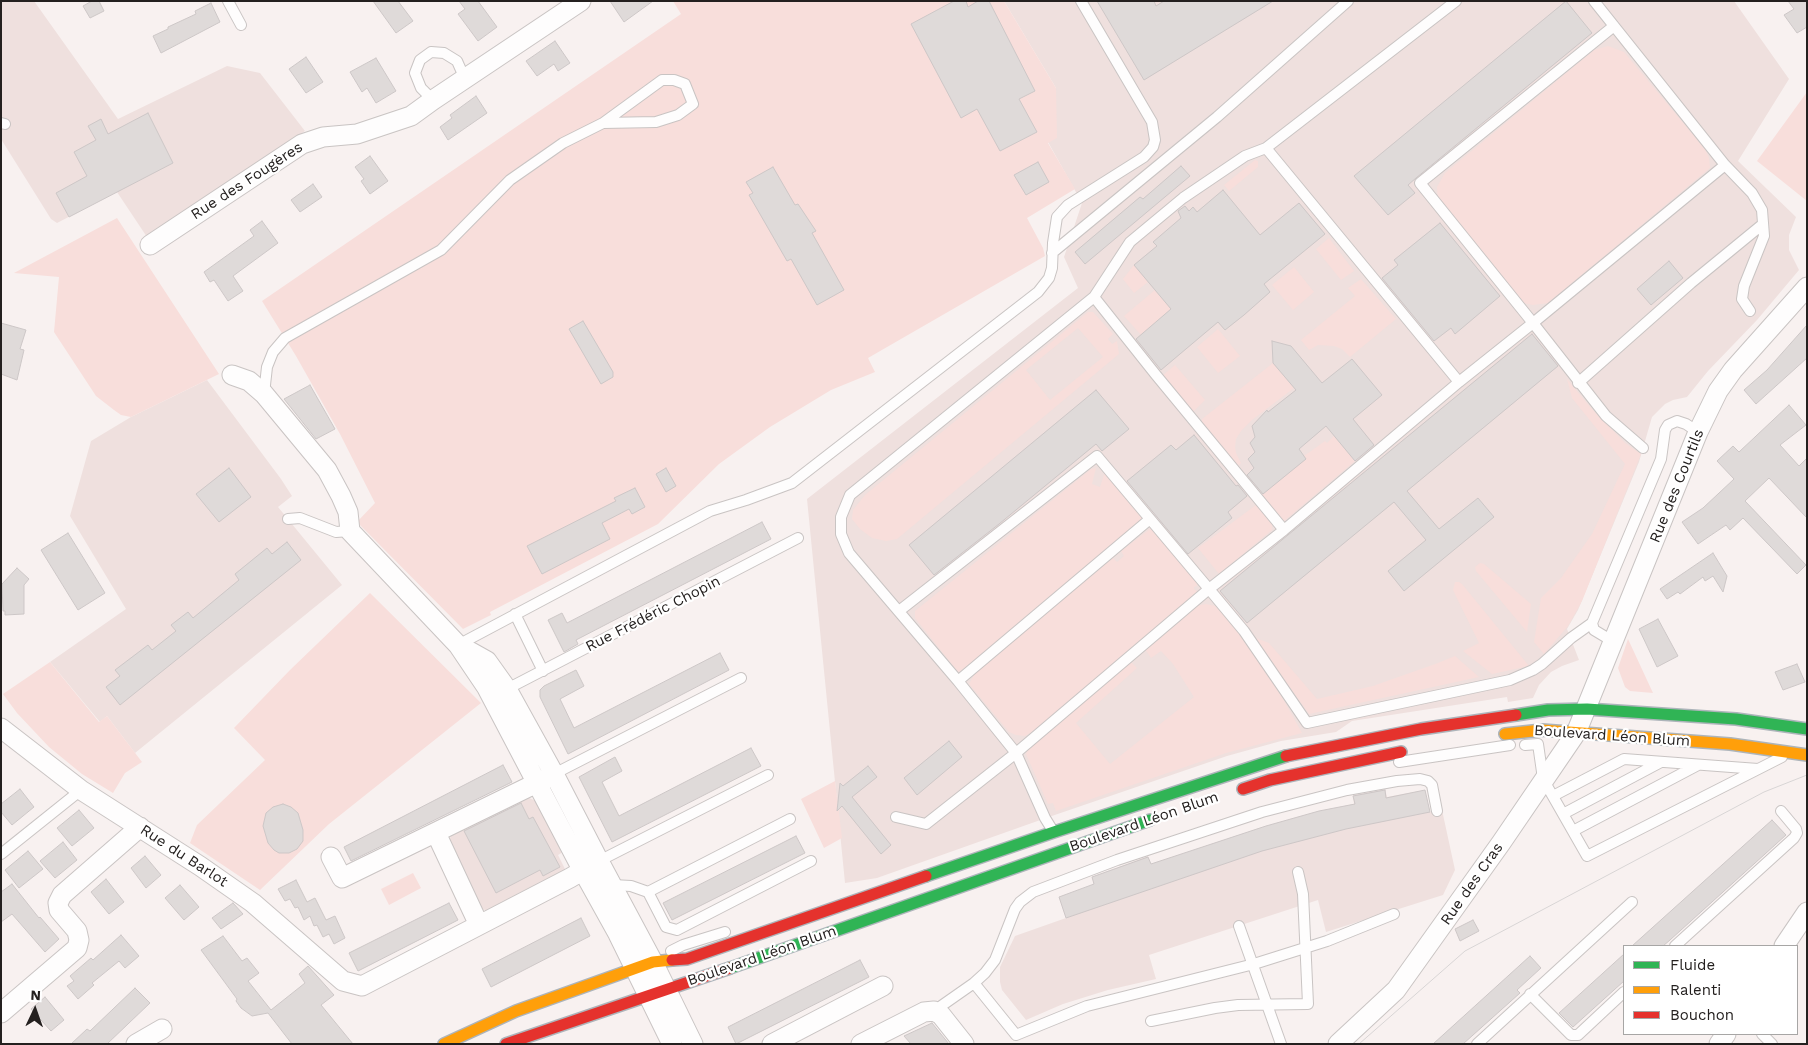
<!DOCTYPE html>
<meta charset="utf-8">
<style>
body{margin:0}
#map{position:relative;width:1808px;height:1045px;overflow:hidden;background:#f8f1f0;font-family:"Work Sans",sans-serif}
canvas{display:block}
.frame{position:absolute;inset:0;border:2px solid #24201f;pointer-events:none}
.legend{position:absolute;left:1623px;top:945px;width:175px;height:90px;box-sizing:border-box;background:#fff;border:1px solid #a7a6a5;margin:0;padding:6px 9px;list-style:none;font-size:15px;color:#24201f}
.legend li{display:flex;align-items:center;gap:10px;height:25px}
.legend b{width:25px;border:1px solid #a7a6a5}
.north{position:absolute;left:10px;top:985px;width:50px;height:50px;-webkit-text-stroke:4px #fff;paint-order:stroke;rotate:3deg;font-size:14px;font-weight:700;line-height:20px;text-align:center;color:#24201f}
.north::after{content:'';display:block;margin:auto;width:18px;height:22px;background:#24201f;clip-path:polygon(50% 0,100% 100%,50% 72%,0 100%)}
</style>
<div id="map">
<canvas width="1808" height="1045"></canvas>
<div class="frame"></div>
<ul class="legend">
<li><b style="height:6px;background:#30b455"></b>Fluide</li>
<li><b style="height:6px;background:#ff9f0a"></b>Ralenti</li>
<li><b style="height:6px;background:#e5322d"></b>Bouchon</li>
</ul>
<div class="north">N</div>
</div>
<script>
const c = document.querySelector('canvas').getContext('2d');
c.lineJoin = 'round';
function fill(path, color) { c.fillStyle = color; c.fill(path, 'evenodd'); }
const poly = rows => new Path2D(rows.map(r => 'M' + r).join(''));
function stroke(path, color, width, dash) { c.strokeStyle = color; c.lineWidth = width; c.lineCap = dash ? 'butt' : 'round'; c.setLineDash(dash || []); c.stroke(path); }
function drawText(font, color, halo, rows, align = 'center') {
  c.font = font + ' "Work Sans",sans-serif'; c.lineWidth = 4.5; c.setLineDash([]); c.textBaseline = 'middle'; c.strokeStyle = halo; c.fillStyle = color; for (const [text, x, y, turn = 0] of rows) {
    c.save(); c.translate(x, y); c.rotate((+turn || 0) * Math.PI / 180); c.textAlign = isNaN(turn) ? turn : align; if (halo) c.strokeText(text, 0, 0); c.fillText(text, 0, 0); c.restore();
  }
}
const built = poly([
 [1,1,34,1,118,119,227,66,260,73,305,131,149,240,117,192,57,223,51,219,1,139],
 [1004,1,1734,1,1789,79,1738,161,1796,217,1789,235,1789,250,1799,270,1757,320,1708,371,1687,397,1673,400,1665,404,1652,417,1639,462,1578,610,1567,629,1579,660,1562,666,1551,672,1539,685,1533,698,1508,702,1507,697,1352,721,1336,732,1281,741,1227,756,1046,818,877,878,845,883,807,499,1078,288,1064,257,1082,203,1048,142,1056,88],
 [207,380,281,479,292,496,278,507,342,585,135,753,107,716,100,722,50,662,126,609,70,516,91,441,131,417],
 [1385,789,1387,797,1425,790,1430,812,1442,810,1455,870,1443,895,1326,932,1318,900,1149,955,1156,979,1108,990,1063,1004,1026,1020,1002,990,1000,982,1000,967,1015,936,1066,918,1059,897,1094,885,1092,877,1148,856,1151,864,1266,826,1319,811,1354,804,1353,795],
 [527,797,536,801,563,852,558,855,566,871,489,911,478,908,449,844,451,834]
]);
const green = poly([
 [673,1,1004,1,1056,88,1057,138,1048,143,1075,189,1027,218,1043,248,1045,256,868,358,875,372,831,390,770,427,719,464,658,524,490,612,491,615,463,629,357,522,375,503,340,434,296,356,262,301,681,14],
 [1608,46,1624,52,1705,149,1709,158,1710,168,1548,303,1533,305,1519,302,1438,201,1437,187,1445,173,1594,50],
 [1807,92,1807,201,1757,161],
 [1255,160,1258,161,1258,167,1229,191,1224,185],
 [117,218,219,374,131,417,121,415,114,410,96,396,54,332,59,277,14,273],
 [1329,238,1354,271,1341,280,1316,249],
 [1134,265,1148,282,1134,293,1123,279],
 [1294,267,1314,292,1293,310,1272,285],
 [1361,279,1396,319,1350,357,1342,349,1334,346,1318,345,1309,350,1301,340,1355,296,1348,288],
 [1155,290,1171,309,1141,335,1124,316],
 [1088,312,1093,312,1113,334,1108,339,1112,344,1117,341,1119,354,897,539,886,541,872,538,860,529,852,519,853,510,865,495],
 [1078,328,1103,357,1050,400,1026,370],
 [1218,329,1240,356,1218,373,1197,347],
 [1273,363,1294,388,1252,420,1241,431,1236,439,1235,447,1236,453,1241,463,1238,466,1202,423,1202,419],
 [1175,365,1205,400,1192,413,1162,376],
 [1567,379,1591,408,1625,443,1641,454,1582,601,1568,626,1544,654,1534,642,1541,598,1561,578,1592,534,1625,464,1572,398],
 [1334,436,1355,461,1283,522,1261,495,1305,459,1304,456,1325,441,1327,443],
 [1096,468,1092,484,1100,487,1105,472,1144,519,971,664,958,672,915,618,915,611,1091,469],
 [1256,505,1272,523,1272,530,1219,574,1198,548],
 [1150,529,1155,531,1196,581,1197,586,1194,587,1194,589,1197,591,1196,595,1037,729,1025,736,1016,735,1009,732,969,684,977,670,1113,558,1117,562,1124,556,1121,551],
 [1480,563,1484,564,1531,604,1527,632,1476,571,1475,567],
 [1455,582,1459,582,1462,584,1529,666,1492,674,1463,651,1479,643,1453,590],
 [370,593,481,703,329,824,260,890,190,843,197,825,265,760,234,728,290,670],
 [1206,604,1215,606,1224,613,1266,668,1302,733,1226,753,1056,811,1053,803,1048,804,1026,754,1029,746,1130,661,1137,668,1076,723,1110,764,1194,697,1173,664,1161,651,1151,658,1145,649,1196,606],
 [1253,637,1269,643,1317,699,1373,686,1438,663,1455,656,1479,677,1309,714],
 [1628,639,1653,693,1630,691,1625,687,1618,668],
 [50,662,99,722,107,716,142,762,125,773,113,793,82,774,49,747,17,713,3,694],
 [835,781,842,838,824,848,801,799],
 [413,873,421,888,389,905,381,889]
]);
const building = poly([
 [92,1,99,1,104,11,90,18,83,6,92,1],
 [373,1,398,1,413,21,396,33,373,1],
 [459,1,478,1,497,27,478,41,458,14,465,9,459,1],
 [610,1,653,1,624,22,610,1],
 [954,1,966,1,968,7,978,1,989,1,1035,91,1019,99,1037,132,1000,151,977,109,961,118,911,24,954,1],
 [1097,1,1154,1,1156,6,1164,1,1273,1,1144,80,1097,1],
 [1566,1,1592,33,1416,178,1408,185,1415,193,1388,215,1354,176,1566,1],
 [1788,1,1807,1,1807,27,1797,33,1784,15,1794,9,1788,1],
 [211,3,220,22,161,53,153,36,168,29,168,27,196,14,195,11,211,3],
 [555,41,570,63,558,71,554,64,537,76,526,61,555,41],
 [306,57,323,82,306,93,289,69,306,57],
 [376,58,396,91,376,103,367,88,362,92,350,72,376,58],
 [476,96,487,113,448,140,440,127,452,118,450,115,476,96],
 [148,113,173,163,69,217,56,193,87,176,74,152,96,140,88,126,101,119,108,134,148,113],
 [370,156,388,181,370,194,361,181,364,179,355,167,370,156],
 [1038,162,1049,182,1026,195,1014,175,1038,162],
 [1181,166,1190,176,1085,264,1075,252,1140,197,1143,199,1181,166],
 [773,167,795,205,798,204,816,231,812,233,844,290,817,305,791,259,787,261,749,195,753,193,746,182,773,167],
 [313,184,322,197,300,212,291,200,313,184],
 [1223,190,1260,235,1299,203,1325,234,1264,284,1270,292,1244,315,1225,330,1218,322,1161,370,1136,339,1171,309,1134,265,1157,246,1153,242,1181,218,1178,211,1185,206,1189,211,1193,207,1197,212,1223,190],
 [262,221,278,243,233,276,243,291,228,301,214,280,210,282,204,272,254,236,250,230,262,221],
 [1440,223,1500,296,1455,334,1451,328,1434,341,1382,278,1398,265,1394,260,1440,223],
 [1669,261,1683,278,1651,305,1637,289,1669,261],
 [583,321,613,372,613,377,601,384,569,329,583,321],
 [1,323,26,330,20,349,24,350,17,380,1,374,1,323],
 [1807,325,1807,358,1756,404,1744,390,1767,370,1807,325],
 [1532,334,1558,366,1407,491,1439,529,1478,498,1494,517,1404,591,1388,571,1426,540,1394,502,1247,623,1220,591,1532,334],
 [1272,341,1291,346,1322,383,1352,359,1382,395,1353,419,1374,445,1355,461,1326,426,1299,449,1306,459,1263,494,1247,475,1254,468,1248,459,1255,452,1250,443,1255,437,1252,426,1267,410,1268,412,1296,390,1273,363,1272,341],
 [310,385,335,429,316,439,284,399,310,385],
 [1096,390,1129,429,1102,451,1096,444,999,524,934,575,909,545,1096,390],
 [1789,405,1806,425,1780,445,1799,466,1807,458,1807,518,1769,478,1745,501,1806,565,1797,574,1743,518,1730,530,1726,525,1698,544,1682,522,1703,508,1734,479,1717,461,1733,446,1739,452,1789,405],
 [1194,435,1236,486,1238,485,1247,496,1228,512,1232,518,1188,554,1127,481,1171,445,1176,450,1194,435],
 [229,468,251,497,219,522,196,494,229,468],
 [666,468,676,486,666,492,656,474,666,468],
 [635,488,645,507,632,514,629,509,602,523,610,539,542,574,527,546,616,501,614,498,635,488],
 [762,522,771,539,576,640,578,644,564,652,548,620,562,613,567,623,762,522],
 [68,533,105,593,78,610,41,550,68,533],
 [287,542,301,560,120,705,106,687,120,676,115,670,148,645,152,650,176,631,171,625,188,612,193,618,239,580,235,574,267,548,272,554,287,542],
 [1713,553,1727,576,1723,592,1713,576,1705,581,1703,577,1680,594,1678,592,1667,599,1660,589,1713,553],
 [17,568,29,579,24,585,24,614,5,615,5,611,3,611,2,584,17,568],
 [1658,619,1678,656,1657,667,1639,629,1658,619],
 [720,653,729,670,568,754,540,697,540,690,544,686,576,670,584,686,560,699,574,728,720,653],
 [1797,664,1805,682,1783,690,1775,672,1797,664],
 [949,741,962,757,917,795,904,778,949,741],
 [751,748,761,766,612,842,579,777,615,757,622,771,602,782,619,816,751,748],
 [503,765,512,782,351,861,344,847,503,765],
 [868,766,877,777,852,797,891,845,881,854,842,806,837,811,840,783,843,786,868,766],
 [20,789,34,807,12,825,1,812,1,804,20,789],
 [1385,790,1386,798,1425,790,1430,812,1346,829,1262,851,1066,918,1059,897,1094,884,1092,877,1148,857,1151,864,1266,826,1319,811,1355,804,1353,796,1385,790],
 [521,803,529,819,533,817,560,867,543,876,540,870,496,893,464,831,521,803],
 [283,804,291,807,298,813,303,830,303,841,297,849,289,853,279,853,274,850,268,843,263,826,266,813,273,807,283,804],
 [79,810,94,828,72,846,57,828,79,810],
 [1772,820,1786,835,1670,940,1663,946,1632,946,1772,820],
 [796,836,805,853,672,920,663,903,796,836],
 [63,842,77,860,55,878,40,861,63,842],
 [28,851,43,869,19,888,5,870,28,851],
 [145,856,161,875,146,888,131,868,145,856],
 [106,879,124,902,109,914,91,892,106,879],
 [296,880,307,902,315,898,326,920,335,916,345,938,334,944,329,934,323,937,317,925,314,926,310,916,304,920,298,907,295,908,290,899,285,901,278,889,296,880],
 [12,884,39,918,40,917,59,939,45,952,12,914,1,922,1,892,12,884],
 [180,885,199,907,184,920,165,898,180,885],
 [233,903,243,914,221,929,212,918,233,903],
 [449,903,458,920,358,971,349,953,449,903],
 [581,918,590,936,491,987,482,969,581,918],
 [1473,920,1479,931,1460,941,1455,929,1473,920],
 [121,935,139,956,125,968,119,961,92,983,94,985,78,999,67,986,74,981,70,976,91,958,93,960,121,935],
 [223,936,242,961,247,958,259,973,248,981,271,1010,305,983,299,974,308,966,334,995,321,1005,353,1044,292,1044,268,1013,252,1016,241,1008,236,1001,237,999,201,950,223,936],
 [1624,954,1624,981,1573,1027,1559,1013,1624,954],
 [1530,956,1541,968,1517,990,1520,993,1463,1044,1433,1044,1530,956],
 [860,960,869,977,736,1044,728,1027,860,960],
 [135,988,150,1003,107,1044,71,1044,87,1029,90,1031,135,988],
 [45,997,64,1020,51,1031,31,1009,45,997],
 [932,1023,949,1044,911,1044,904,1036,932,1023]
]);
const lane = poly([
 [228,1,241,25],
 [1594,1,1725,165,1752,193,1762,210,1764,236,1744,286,1742,299,1750,311],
 [1614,26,1420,183,1533,323,1725,165],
 [433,100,421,88,415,73,420,60,431,52,444,53,457,61,465,79],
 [1,123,5,124],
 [1266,148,1459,382],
 [1052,253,1217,117,1348,1],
 [1094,297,1156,375,1284,530],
 [1578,383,1691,283,1763,224],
 [264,394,267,367,273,352,285,338,441,250,510,180,563,143,603,123,662,80,674,80,685,84,693,104,678,115,656,122,603,123],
 [288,519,300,518,336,532,350,531],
 [515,614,543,671],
 [1592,623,1571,638,1542,664,1533,670,1510,680,1307,723,1244,631,1209,589,1284,530,1459,382,1533,323,1606,416,1643,448],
 [1614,642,1594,630,1592,623,1661,459,1665,430,1668,425,1677,421,1686,424,1698,432],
 [458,645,710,511,746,500,792,483,1038,292,1049,278,1052,268,1053,243,1057,217,1068,205,1144,157,1153,147,1155,140,1152,122,1081,1],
 [958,681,1150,519],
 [507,689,798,538],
 [1525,745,1538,744,1543,779,1587,856,1782,757],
 [1399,762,1510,745],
 [554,774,741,678],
 [1553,796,1624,759,1758,769],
 [1563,814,1661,762],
 [896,817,926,824,1016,753,1209,589,1097,456,899,611],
 [1053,831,1045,818,1016,753,958,681,849,553,841,534,841,517,850,495,1094,297,1130,242,1183,198,1245,156,1266,148,1456,1],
 [1573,831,1698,765],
 [1,854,81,790],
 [599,861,768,775],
 [613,885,631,886,648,892,666,927,677,930,811,861],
 [648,892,790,819],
 [1239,926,1281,1044],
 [1675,946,1794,838,1797,833,1796,829,1781,811],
 [671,951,683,945,725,932],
 [974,983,985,973,995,960,1015,909,1020,902,1033,892,1117,860,1262,812,1347,790,1397,781,1420,779,1428,781,1432,785,1437,811],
 [1530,994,1571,1035,1578,1035,1624,992],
 [934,1011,974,983,1016,1035,1087,1006,1254,964,1327,941,1394,914],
 [1151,1021,1215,1008,1238,1005,1308,1004,1303,894,1298,872],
 [1762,1034,1772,1044],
 [1477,1044,1632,902]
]);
const street = poly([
 [150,245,302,144,323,137,357,134,411,116,433,100,581,1],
 [232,375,249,381,264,394,327,470,341,496,348,512,350,531,458,645,487,688,583,871,618,934,672,1044],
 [462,647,487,661,507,689,554,774,599,861,653,962,693,1044],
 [1,728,81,790,200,866,253,903,343,981,362,986,570,878,599,861],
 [436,833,479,925],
 [331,857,342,878,549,777],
 [1784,946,1807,912],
 [1,1013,77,948,79,940,77,931,59,910,58,903,62,895,140,827],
 [136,1044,162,1029],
 [772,1044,883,986],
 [861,1044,924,1012,934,1011,941,1015,964,1044],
 [1338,1044,1396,990,1501,843,1576,733,1698,432,1718,391,1733,370,1807,287],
 [1719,1044,1726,1034]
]);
const fast = poly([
 [1516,715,1548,710,1587,709,1736,719,1807,729],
 [926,876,1054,832,1286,756],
 [730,968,1150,820]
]);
const slow = poly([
 [1505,734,1542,730,1730,744,1807,755],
 [444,1044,516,1011,653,962,672,960]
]);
const jam = poly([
 [1286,756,1421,729,1516,715],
 [1243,789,1270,780,1401,752],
 [672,960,687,959,926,876],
 [506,1044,730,968]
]);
const tram = poly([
 [1359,1044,1465,951,1764,792,1807,775]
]);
const streetNames = [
 ["Rue des Fougères",247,181,-33],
 ["Rue des Courtils",1677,486,-68],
 ["Rue Frédéric Chopin",653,614,-27],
 ["Boulevard Léon Blum",1612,736,4],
 ["Boulevard Léon Blum",1144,822,-19],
 ["Rue du Barlot",184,856,33],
 ["Rue des Cras",1472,884,-55],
 ["Boulevard Léon Blum",762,956,-19]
];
fill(built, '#efe0de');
fill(green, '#f8dedb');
fill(building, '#dfdad9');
stroke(building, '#cdc7c7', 1);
stroke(lane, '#c9c4c3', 12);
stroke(street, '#c9c4c3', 21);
stroke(fast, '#adb4ba', 14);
stroke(slow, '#adb4ba', 14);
stroke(jam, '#adb4ba', 14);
stroke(lane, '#fefdfd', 10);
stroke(street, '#fefdfd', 19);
stroke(fast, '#30b455', 11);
stroke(slow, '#ff9f0a', 11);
stroke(jam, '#e5322d', 11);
stroke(tram, '#d8d5d5', 1);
drawText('15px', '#24201f', '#fff', streetNames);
</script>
